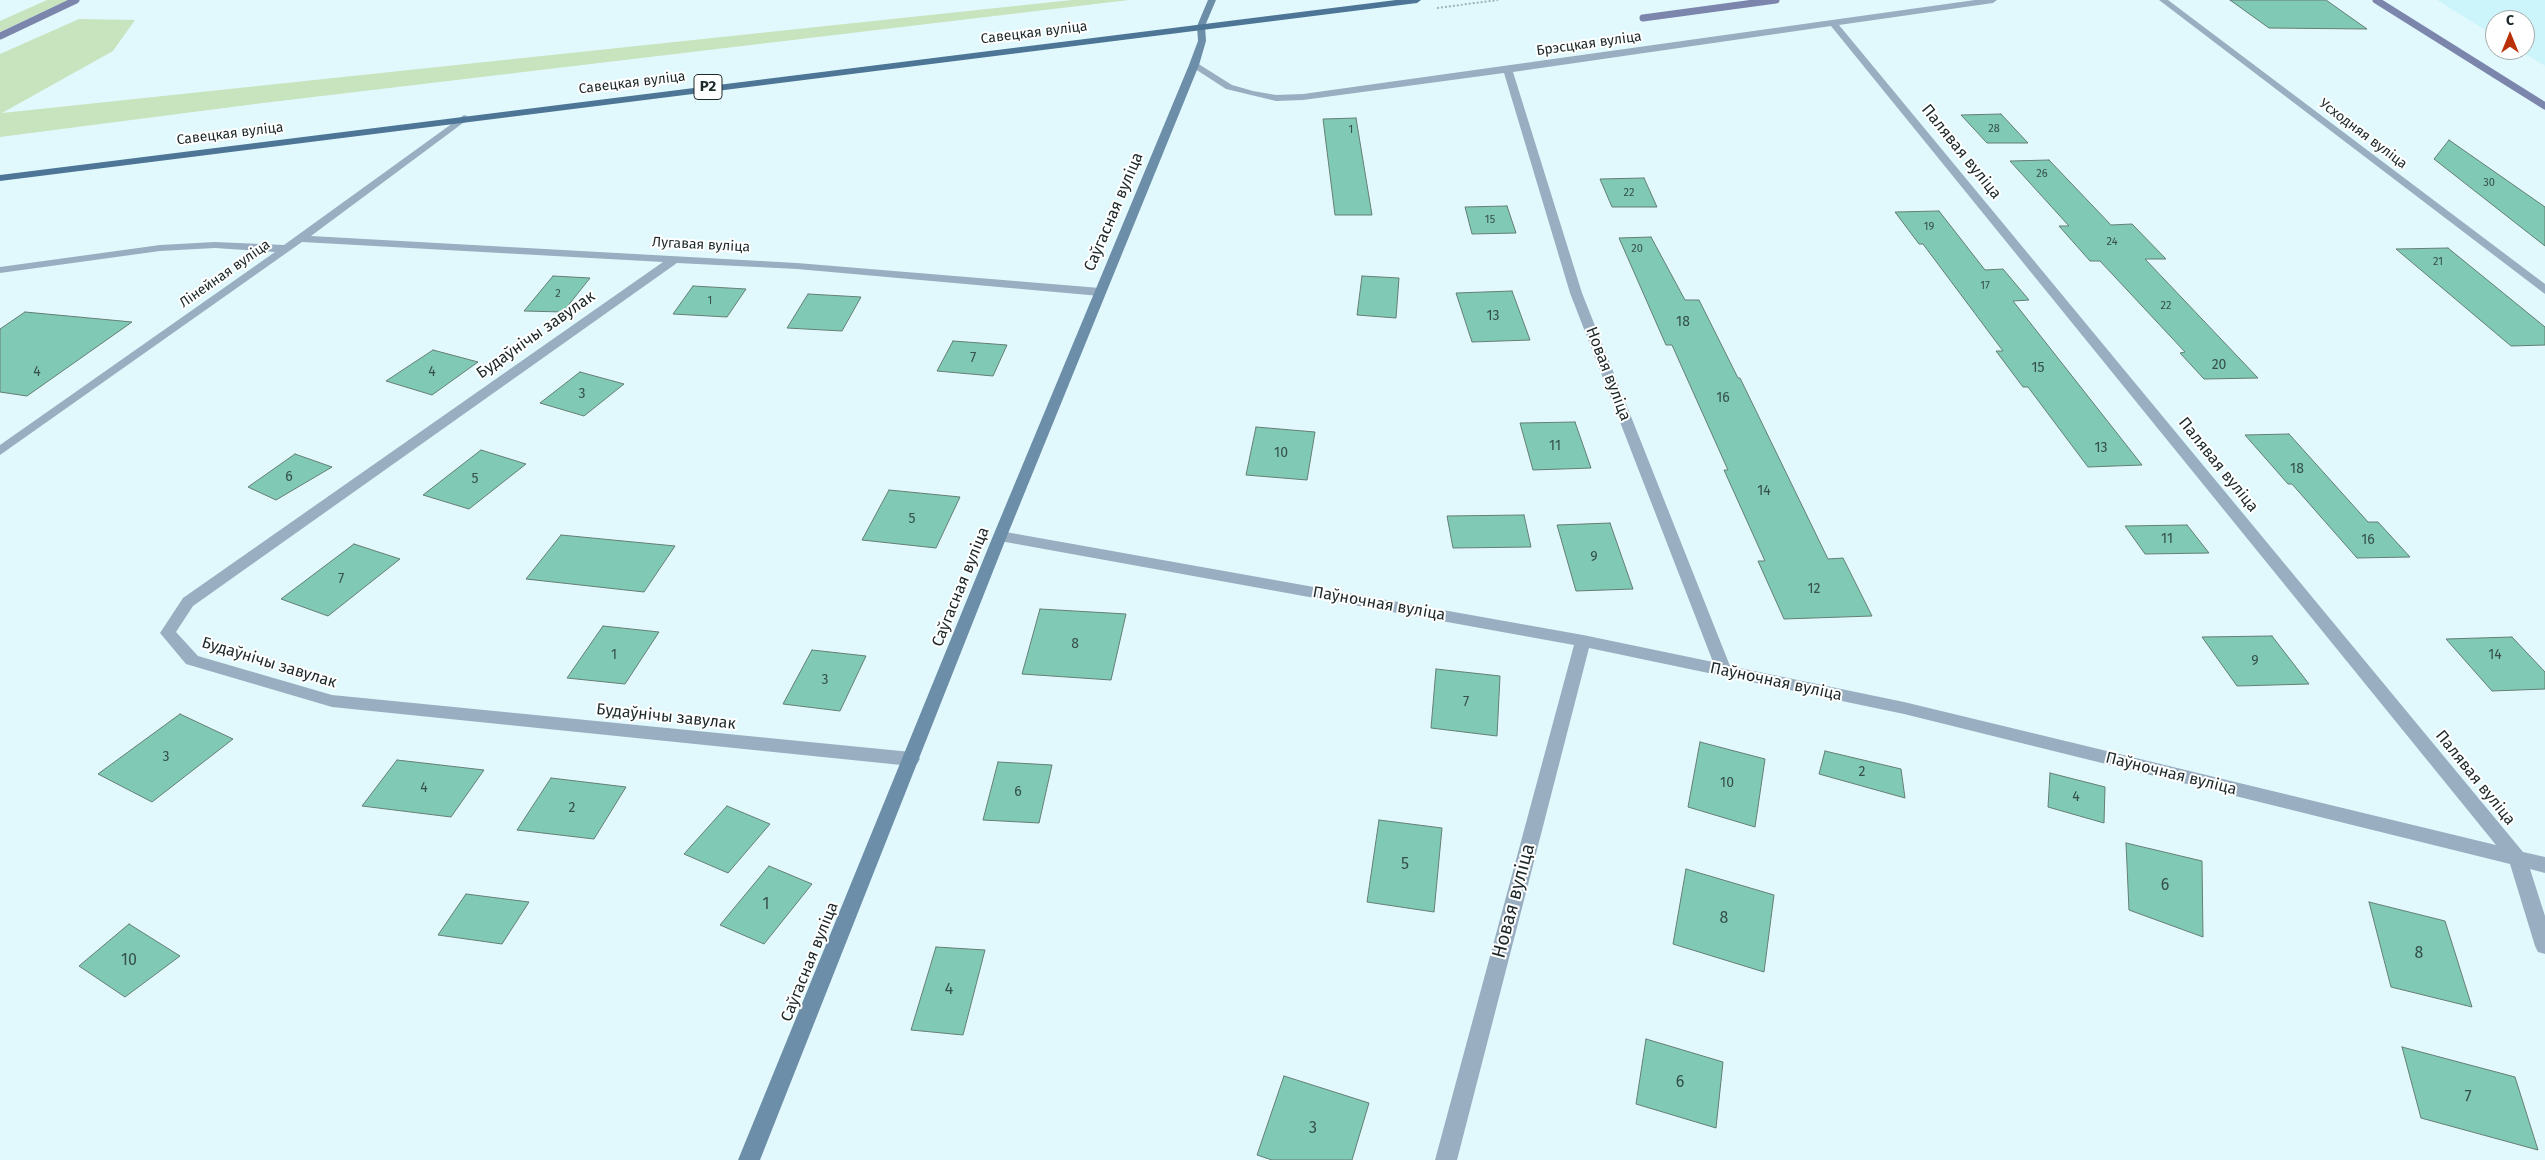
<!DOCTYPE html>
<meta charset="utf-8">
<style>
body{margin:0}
#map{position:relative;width:2545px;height:1160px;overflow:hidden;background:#e1f9fd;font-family:"Fira Sans",sans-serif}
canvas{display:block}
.north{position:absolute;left:2485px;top:10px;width:50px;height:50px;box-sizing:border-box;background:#fff;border:1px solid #a4a9a9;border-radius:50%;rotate:0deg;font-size:14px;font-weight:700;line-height:20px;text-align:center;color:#1c2829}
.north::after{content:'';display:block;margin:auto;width:18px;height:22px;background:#ba3009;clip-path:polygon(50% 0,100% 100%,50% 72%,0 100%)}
</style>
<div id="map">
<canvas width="2545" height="1160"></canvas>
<div class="north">С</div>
</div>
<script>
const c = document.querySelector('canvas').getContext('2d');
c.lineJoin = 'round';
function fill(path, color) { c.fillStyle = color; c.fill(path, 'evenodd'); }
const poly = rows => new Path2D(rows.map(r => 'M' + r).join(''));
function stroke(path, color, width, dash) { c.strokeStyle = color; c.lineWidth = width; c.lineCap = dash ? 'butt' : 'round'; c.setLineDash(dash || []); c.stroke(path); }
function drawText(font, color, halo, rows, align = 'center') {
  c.font = font + ' "Fira Sans",sans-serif'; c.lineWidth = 4; c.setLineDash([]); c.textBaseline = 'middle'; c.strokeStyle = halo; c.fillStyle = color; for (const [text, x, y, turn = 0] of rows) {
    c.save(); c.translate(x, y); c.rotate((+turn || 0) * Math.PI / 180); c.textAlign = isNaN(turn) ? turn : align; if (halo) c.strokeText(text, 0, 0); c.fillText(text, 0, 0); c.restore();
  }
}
const built = poly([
 [2437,0,2545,0,2545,66,2519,50,2525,50,2525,20,2495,20,2495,36]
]);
const green = poly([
 [47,0,68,0,0,32,0,21],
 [1072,0,1129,0,263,103,0,137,0,54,79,19,135,20,113,51,2,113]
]);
const stream = poly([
 [2376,0,2545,106],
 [1643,18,1776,0],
 [0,36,76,0]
]);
const building = poly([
 [2230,0,2326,0,2367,29,2269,28,2230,0],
 [2001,114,2028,143,1987,143,1961,115,2001,114],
 [1356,118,1372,215,1335,215,1323,119,1356,118],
 [2449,140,2545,207,2545,246,2434,159,2449,140],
 [2049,160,2111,225,2132,224,2166,259,2145,259,2258,378,2204,379,2180,353,2185,352,2100,261,2090,261,2059,226,2069,226,2010,161,2049,160],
 [1644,178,1657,207,1612,207,1600,179,1644,178],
 [1507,206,1516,233,1472,234,1465,207,1507,206],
 [1939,211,1985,270,2003,269,2029,300,2013,301,2142,465,2088,467,2028,387,2023,387,1996,351,2003,351,1923,244,1919,244,1895,212,1939,211],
 [1651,237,1685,300,1699,300,1738,378,1740,378,1828,559,1843,558,1872,616,1784,619,1758,561,1765,561,1724,470,1728,470,1672,345,1666,345,1619,238,1651,237],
 [2448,248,2545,327,2545,345,2511,346,2396,249,2448,248],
 [553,276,590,278,563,312,524,311,553,276],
 [1362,276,1399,278,1396,318,1357,315,1362,276],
 [693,286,746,289,727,317,673,314,693,286],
 [1512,291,1530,340,1472,342,1456,293,1512,291],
 [808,294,861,297,842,331,787,328,808,294],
 [25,312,132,322,27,396,0,392,0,329,25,312],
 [953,341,1007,345,993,376,937,371,953,341],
 [433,350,478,362,432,395,386,381,433,350],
 [580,372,624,384,584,416,540,403,580,372],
 [1575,422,1591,468,1533,470,1520,423,1575,422],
 [1256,427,1315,432,1307,480,1246,475,1256,427],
 [2289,434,2368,522,2378,522,2410,557,2357,558,2292,484,2288,484,2245,435,2289,434],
 [481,450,526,464,469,509,423,495,481,450],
 [295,454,332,467,276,500,248,487,295,454],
 [889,490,960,497,936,548,862,540,889,490],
 [1524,515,1531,547,1453,548,1447,516,1524,515],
 [1610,523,1633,589,1576,591,1557,525,1610,523],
 [2187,525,2209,553,2145,554,2125,526,2187,525],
 [561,535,675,546,644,592,526,579,561,535],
 [354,544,400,559,328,616,281,599,354,544],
 [1040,609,1126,614,1111,680,1022,674,1040,609],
 [603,626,659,632,625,684,567,678,603,626],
 [2272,636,2309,684,2237,686,2202,637,2272,636],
 [2512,637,2545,672,2545,689,2492,691,2446,639,2512,637],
 [812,650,866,656,840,711,783,704,812,650],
 [1436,669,1500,676,1497,736,1431,728,1436,669],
 [180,714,233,739,152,802,98,774,180,714],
 [1700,742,1765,759,1755,827,1688,807,1700,742],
 [1825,751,1901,769,1905,798,1819,774,1825,751],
 [397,760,484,770,451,817,362,806,397,760],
 [998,762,1052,765,1039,823,983,820,998,762],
 [2050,773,2105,787,2104,823,2048,807,2050,773],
 [551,778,626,787,594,839,517,830,551,778],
 [727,806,770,824,728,873,684,854,727,806],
 [1379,820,1442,828,1434,912,1367,902,1379,820],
 [2126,843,2202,861,2203,937,2129,910,2126,843],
 [769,866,812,884,764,944,720,925,769,866],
 [1686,869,1774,895,1764,972,1673,944,1686,869],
 [466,894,529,902,502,944,438,935,466,894],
 [2369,902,2445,921,2472,1007,2391,987,2369,902],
 [129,924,180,956,125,997,79,966,129,924],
 [936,947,985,950,963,1035,911,1030,936,947],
 [1646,1039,1723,1062,1716,1128,1636,1104,1646,1039],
 [2402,1047,2515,1077,2538,1150,2421,1118,2402,1047],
 [1284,1076,1369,1103,1352,1160,1272,1160,1257,1155,1284,1076]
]);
const path = poly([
 [1437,8,1498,0]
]);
const street = poly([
 [1975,0,1997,0,1993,3,1839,25,2523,852,2545,857,2545,873,2530,869,2545,916,2545,954,2538,952,2535,946,2510,864,1904,714,1589,648,1457,1160,1435,1160,1574,645,1000,541,993,536,1000,531,1583,635,1713,662,1570,293,1504,73,1303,100,1276,101,1226,89,1189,65,1197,63,1232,85,1253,91,1276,95,1303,94,1975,0],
 [1831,26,2496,845,1904,702,1730,666,1582,293,1513,72,1831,26],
 [2159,0,2168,0,2545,284,2545,294,2159,0],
 [464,115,467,116,467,120,311,236,797,263,1100,288,1106,292,1100,296,797,269,677,263,193,606,176,632,198,656,332,695,911,752,917,754,920,759,917,764,911,766,332,707,186,664,160,633,183,598,663,262,302,242,0,455,0,445,275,252,215,248,160,251,0,273,0,267,160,245,215,242,284,245,464,115]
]);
const secondary = poly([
 [1208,0,1216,0,1205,26,1206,41,1199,65,1007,536,760,1160,738,1160,993,536,1189,65,1198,41,1197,26,1208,0]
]);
const primary = poly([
 [1396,0,1421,0,1417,3,0,181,0,175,1396,0]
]);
const farNumbernames = [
 ["28",1994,129],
 ["1",1351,130],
 ["26",2042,174],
 ["30",2489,183],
 ["22",1629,193],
 ["15",1490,220],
 ["19",1929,227],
 ["24",2112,242],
 ["20",1637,249],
 ["21",2438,262],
 ["17",1985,286],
 ["2",558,294],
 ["1",710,301],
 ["22",2166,306]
];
const farStreetnames = [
 ["Савецкая вуліца",1034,33,-7],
 ["Брэсцкая вуліца",1589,44,-8],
 ["Савецкая вуліца",632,83,-7],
 ["Савецкая вуліца",230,134,-7],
 ["Усходняя вуліца",2363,134,37],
 ["Лугавая вуліца",701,245,3],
 ["Лінейная вуліца",225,274,-35]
];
const numberNames = [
 ["13",1493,316],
 ["18",1683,322],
 ["7",973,358],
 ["20",2219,365],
 ["15",2038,368],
 ["4",37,372],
 ["4",432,372],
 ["3",582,394],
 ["16",1723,398],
 ["11",1555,446],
 ["13",2101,448],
 ["10",1281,453],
 ["18",2297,469],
 ["6",289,477],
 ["5",475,479],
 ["14",1764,491],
 ["5",912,519],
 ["11",2167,539],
 ["16",2368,540],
 ["9",1594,557],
 ["7",341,579],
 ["12",1814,589],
 ["8",1075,644],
 ["1",614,655],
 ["14",2495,655],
 ["9",2255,661],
 ["3",825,680],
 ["7",1466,702],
 ["3",166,757],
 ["2",1862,772],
 ["10",1727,783],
 ["4",424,788],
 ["6",1018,792],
 ["4",2076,797],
 ["2",572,808]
];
const shields = [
 [708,87,28]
];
const shieldNames = [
 ["Р2",708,87]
];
const streetNames = [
 ["Палявая вуліца",1961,152,51],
 ["Саўгасная вуліца",1114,212,-67],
 ["Будаўнічы завулак",536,335,-35],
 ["Новая вуліца",1608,374,69],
 ["Палявая вуліца",2218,465,51],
 ["Саўгасная вуліца",961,587,-68],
 ["Паўночная вуліца",1379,604,10],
 ["Будаўнічы завулак",269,663,17],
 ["Паўночная вуліца",1776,682,12],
 ["Будаўнічы завулак",666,717,6],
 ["Паўночная вуліца",2171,774,14],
 ["Палявая вуліца",2475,778,51],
 ["Саўгасная вуліца",810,962,-68]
];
const nearNumbernames = [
 ["5",1405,865],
 ["6",2165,886],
 ["1",766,905],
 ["8",1724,919],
 ["8",2419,954],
 ["10",129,961],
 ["4",949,990],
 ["6",1680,1083],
 ["7",2468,1098],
 ["3",1313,1129]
];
const nearStreetnames = [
 ["Новая вуліца",1514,901,-75]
];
fill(built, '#ccf4fb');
fill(green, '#c7e4bf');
stroke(stream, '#7c85ac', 7);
fill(building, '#80c9b4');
stroke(building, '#647e75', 1);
stroke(path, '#9fb3b6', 2, [2, 2]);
fill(street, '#99afc1');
fill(secondary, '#6d8ea8');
fill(primary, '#4d7595');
drawText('11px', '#35504c', null, farNumbernames);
drawText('14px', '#1c2829', '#fff', farStreetnames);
drawText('14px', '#35504c', null, numberNames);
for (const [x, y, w] of shields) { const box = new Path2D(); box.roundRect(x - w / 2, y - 12.5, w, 25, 4); c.fillStyle = '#fff'; c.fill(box); stroke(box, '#1c2829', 1); }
drawText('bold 15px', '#1c2829', null, shieldNames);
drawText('16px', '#1c2829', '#fff', streetNames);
drawText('16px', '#35504c', null, nearNumbernames);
drawText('19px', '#1c2829', '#fff', nearStreetnames);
</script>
